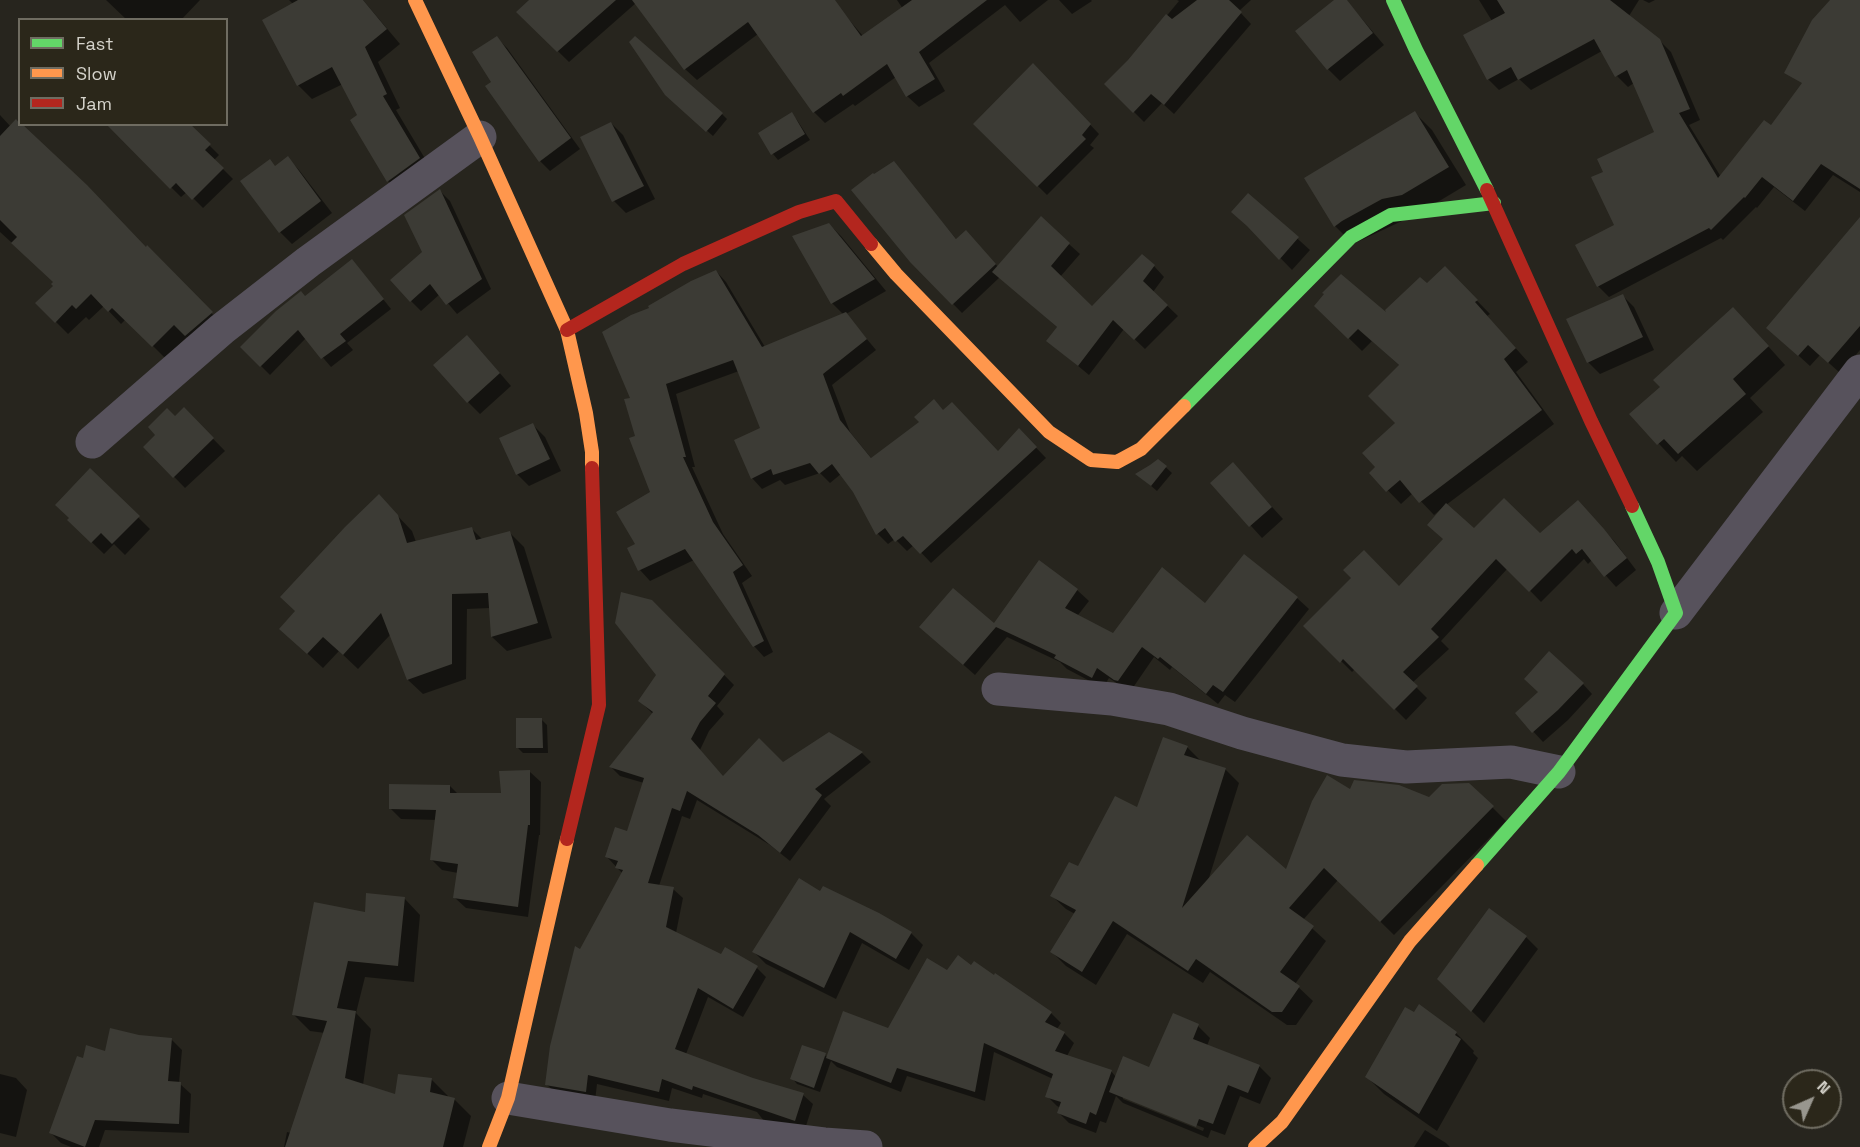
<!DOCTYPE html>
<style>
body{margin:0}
#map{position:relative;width:1860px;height:1147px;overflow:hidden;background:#27251e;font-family:"Space Grotesk",sans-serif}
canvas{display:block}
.legend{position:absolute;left:18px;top:18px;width:210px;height:108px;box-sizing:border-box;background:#2b271a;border:2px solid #6f6c61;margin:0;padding:8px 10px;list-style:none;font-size:18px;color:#d5d3cb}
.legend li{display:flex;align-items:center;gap:12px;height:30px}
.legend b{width:30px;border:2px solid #6f6c61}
.north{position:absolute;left:1782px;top:1069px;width:60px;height:60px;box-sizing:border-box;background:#2b271a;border:2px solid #6f6c61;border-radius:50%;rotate:45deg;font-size:16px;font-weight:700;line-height:24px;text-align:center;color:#d5d3cb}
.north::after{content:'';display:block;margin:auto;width:21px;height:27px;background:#98968e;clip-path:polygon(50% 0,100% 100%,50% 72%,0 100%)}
</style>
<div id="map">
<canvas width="1860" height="1147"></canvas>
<ul class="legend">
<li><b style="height:8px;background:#63d668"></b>Fast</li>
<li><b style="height:8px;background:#ff974d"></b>Slow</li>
<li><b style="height:8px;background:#b3261e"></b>Jam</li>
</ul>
<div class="north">N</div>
</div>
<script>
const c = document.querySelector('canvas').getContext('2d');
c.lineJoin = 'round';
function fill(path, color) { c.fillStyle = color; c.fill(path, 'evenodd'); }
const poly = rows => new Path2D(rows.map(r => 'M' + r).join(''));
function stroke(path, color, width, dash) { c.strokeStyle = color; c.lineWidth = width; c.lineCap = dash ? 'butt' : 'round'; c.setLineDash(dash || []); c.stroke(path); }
const shadow = poly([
 [106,0,200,0,181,20,127,20],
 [289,0,363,0,400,44,378,62,400,108,396,110,433,172,402,195,388,181,359,116,343,84,312,99,298,85,293,4],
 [531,0,808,0,844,14,863,36,903,9,897,0,1048,0,1020,22,1005,5,929,63,945,91,919,107,907,96,896,77,855,106,853,104,825,123,814,112,758,34,697,80,685,69,636,3,569,62,518,12],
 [1059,0,1091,0,1092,1,1072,14],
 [1177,0,1251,0,1239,11,1251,24,1174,114,1162,103,1144,122,1106,84,1129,61,1179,1],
 [1336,0,1346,0,1384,45,1340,81,1328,69],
 [1479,0,1639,0,1629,16,1659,40,1671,52,1700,120,1689,125,1721,177,1771,127,1799,89,1851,0,1860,0,1860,192,1833,175,1805,211,1774,187,1757,208,1756,207,1723,240,1721,238,1609,297,1598,286,1616,226,1605,173,1656,133,1634,83,1628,87,1617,76,1602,51,1531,90,1519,79,1499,90,1488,79,1492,21],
 [1643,0,1655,0,1649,3],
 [497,38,507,48,580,149,550,171,540,161,493,83],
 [1042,74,1099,134,1090,145,1094,148,1047,195,975,124],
 [672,100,722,114,727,119,713,136],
 [1415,113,1432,130,1466,185,1421,212,1353,244,1335,226,1306,178],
 [791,114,797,120,810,140,778,160,773,154,760,133],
 [0,115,11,127,146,248,147,247,224,326,198,348,187,337,165,358,126,319,121,324,104,306,89,320,86,317,68,334,37,303,55,286,55,282,0,232],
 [611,123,623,135,655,199,626,213,614,201,582,138],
 [188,124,219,155,214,160,233,179,203,208,187,192,181,197,116,133],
 [288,158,299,170,332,213,292,244,280,232],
 [894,163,957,240,975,241,998,267,1041,219,1080,254,1060,277,1092,308,1154,266,1164,277,1153,292,1178,316,1145,349,1124,329,1089,375,1048,341,1058,328,1000,277,962,313,911,261],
 [440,191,450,201,491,289,457,314,440,294,421,311,411,301],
 [1249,195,1310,250,1292,270,1258,235],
 [1860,220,1860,350,1840,373,1820,355,1810,366,1768,328],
 [829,224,841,236,886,291,846,314,876,350,832,385,850,432,872,459,944,411,998,453,1020,431,1046,458,931,563,914,545,907,551,895,539,888,544,878,534,855,491,841,474,830,483,820,473,785,485,780,480,762,489,752,478,736,440,762,429,739,371,676,394,695,467,692,467,723,534,752,576,742,583,773,652,764,657,754,646,694,560,650,581,640,570,629,549,638,545,652,492,636,436,632,399,651,308,716,271,726,282,765,347,844,315,832,303],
 [1445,268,1490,314,1487,316,1528,362,1516,372,1554,424,1446,505,1474,530,1540,535,1588,513,1615,542,1636,570,1616,587,1592,560,1588,564,1584,559,1541,602,1508,568,1441,641,1449,649,1412,683,1427,698,1406,720,1355,669,1352,672,1306,626,1399,588,1445,539,1441,509,1434,515,1413,493,1401,504,1371,473,1377,468,1397,423,1400,366,1372,341,1362,351,1316,306,1390,318],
 [360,270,391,309,347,343,353,350,331,367,306,338,270,375,242,347,305,298],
 [1622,295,1634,307,1654,350,1600,374,1588,362],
 [1751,327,1785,365,1750,398,1763,412,1697,471,1682,456,1676,462,1631,414],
 [479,349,511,386,480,414,468,402],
 [184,409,225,451,185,488,145,447],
 [533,425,545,437,561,471,529,486,517,474],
 [1158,460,1172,473,1157,491,1143,479],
 [90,470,150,529,125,555,114,544,104,554,69,520],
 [1244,476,1283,519,1262,538,1212,483],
 [393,511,412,531,416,542,472,529,483,540,509,532,524,547,552,638,507,651,492,637,490,608,467,609,466,679,423,694,408,680,391,634,358,669,339,651,323,668,296,643],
 [1040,562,1077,590,1089,601,1078,615,1113,635,1205,606,1297,598,1309,609,1235,702,1225,695,1218,704,1172,667,1170,670,1154,657,1130,692,1109,678,1103,688,1067,669,1060,662,1007,637,975,675,933,638,994,626],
 [651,601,734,685,717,706,724,714,709,731,700,750,723,777,783,764,829,734,862,753,871,762,824,799,831,806,790,861,770,845,697,800,690,819,682,816,659,886,673,889,683,898,676,933,721,956,757,968,766,977,743,1017,708,997,686,1054,753,1080,803,1095,813,1104,805,1129,768,1126,757,1112,703,1094,702,1098,672,1088,669,1101,597,1084,595,1101,557,1094,547,1085,581,951,623,874,607,857,628,833,644,783,620,776,611,767,653,714,640,701,658,675],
 [1583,684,1592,694,1568,720,1543,742,1517,714],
 [542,720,547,725,548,753,523,753,518,748],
 [1187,747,1201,761,1225,769,1239,783,1208,881,1287,871,1351,791,1429,799,1469,784,1506,821,1394,935,1338,880,1303,920,1326,941,1295,984,1313,1001,1296,1025,1287,1025,1210,972,1203,983,1127,934,1096,985,1066,966,1052,952,1075,914,1066,909,1052,896,1138,809],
 [530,772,541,782,540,835,539,835,528,917,466,908,455,898,458,873,442,870,431,859,437,820,401,819,390,808,450,786,458,794,502,795],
 [821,893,911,933,923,945,909,970,862,943,836,999,766,964,754,952],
 [404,898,420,915,414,982,365,977,356,1013,371,1029,363,1085,396,1096,431,1079,448,1096,447,1098,455,1100,471,1116,463,1147,284,1147,287,1132,291,1133,325,1033,310,1031,293,1014,366,914],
 [1526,937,1538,949,1484,1023,1439,979],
 [971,968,1051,1013,1061,1023,1057,1029,1064,1033,1074,1043,1067,1056,1111,1071,1116,1077,1150,1068,1198,1026,1210,1038,1207,1046,1259,1066,1271,1078,1260,1104,1240,1096,1225,1135,1211,1130,1208,1138,1123,1103,1116,1096,1106,1123,1100,1121,1096,1133,1069,1123,1059,1113,1061,1108,1057,1106,1047,1096,1053,1079,994,1052,985,1101,907,1076,901,1092,837,1067,831,1061,820,1092,797,1084,792,1078,803,1047,828,1057,889,1030,947,972],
 [1123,1096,1204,1128,1203,1131,1123,1099],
 [1456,1033,1474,1051,1473,1053,1478,1058,1437,1131,1384,1094,1367,1077],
 [171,1039,182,1050,179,1083,191,1094,189,1133,105,1130,99,1147,71,1147,61,1143,51,1133,84,1060,106,1052],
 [0,1074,16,1078,27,1090,16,1137,0,1133],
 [1425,1130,1446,1143,1450,1147,1414,1147]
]);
const building = poly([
 [298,0,363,0,387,29,365,47,387,94,383,96,420,158,387,182,350,120,357,115,332,67,297,86,262,20],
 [529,0,616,0,557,52,516,12],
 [632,0,835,0,861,36,912,0,987,0,919,52,935,79,906,97,887,64,843,96,841,93,813,113,748,22,684,70],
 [1197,0,1229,0,1242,12,1164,105,1151,94,1133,113,1104,84,1128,60,1166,14,1172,19],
 [1334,0,1347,0,1373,33,1327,70,1295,31],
 [1497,0,1610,0,1660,39,1690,109,1679,113,1718,178,1764,120,1771,125,1802,83,1784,73,1812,20,1830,0,1860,0,1860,189,1821,164,1793,201,1762,177,1745,198,1744,197,1711,230,1709,228,1597,287,1575,245,1614,225,1591,177,1603,172,1597,159,1654,132,1627,70,1615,77,1594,39,1518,80,1511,67,1487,80,1463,35,1505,13],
 [497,36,571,138,539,162,485,86,491,82,472,52],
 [635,36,723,113,706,132,665,95,629,42],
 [1033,63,1091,124,1082,135,1086,139,1037,187,973,124],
 [1415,111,1449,167,1402,195,1382,199,1342,221,1334,227,1304,178],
 [792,112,805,134,771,155,758,133],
 [16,119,20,124,22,124,87,185,146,247,147,245,213,312,185,336,174,325,152,347,112,308,108,312,91,294,76,309,72,305,55,323,35,303,53,286,51,284,53,282,11,243,17,237,0,220,0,136],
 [611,122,644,186,612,202,580,137],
 [106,124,190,124,211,144,205,150,224,168,192,200,176,183,170,189],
 [288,156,321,201,279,233,240,181,270,159,275,166],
 [894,161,956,239,966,230,996,264,952,305,910,262,851,190,873,173,874,174],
 [440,189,482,279,446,305,430,284,410,302,390,280,422,252,404,215],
 [1248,193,1299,237,1279,260,1247,226,1231,212],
 [1041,216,1070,243,1051,266,1092,306,1142,254,1155,265,1143,281,1168,305,1134,340,1113,320,1078,366,1046,341,1057,327,992,272],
 [1860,217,1860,326,1828,363,1808,345,1798,356,1766,328],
 [829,223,875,279,831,304,792,236],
 [352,259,384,299,340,334,346,341,321,359,298,330,260,367,240,347,276,311,301,291,305,296],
 [1445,266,1478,300,1475,302,1516,348,1504,359,1542,410,1419,503,1400,480,1386,492,1369,473,1375,467,1362,453,1395,423,1368,396,1399,365,1358,329,1348,339,1314,306,1324,294,1322,293,1341,274,1386,312,1385,310,1420,277,1427,283],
 [716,270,762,347,846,312,867,339,823,374,840,420,871,458,919,422,914,417,934,399,943,410,952,402,998,451,1019,428,1037,447,920,554,903,536,895,542,885,528,876,535,853,492,832,464,819,474,810,463,773,475,771,469,751,479,734,440,760,428,733,360,666,384,686,457,683,457,713,522,743,565,733,572,764,641,753,647,685,549,638,571,627,548,635,544,616,512,650,492,629,438,635,436,624,399,630,398,602,332,631,315,649,308,648,306,691,281],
 [1623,294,1643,337,1587,363,1566,319],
 [1733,307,1769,346,1733,379,1746,394,1678,454,1664,439,1657,445,1629,414,1660,387,1653,380],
 [467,335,500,373,467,403,433,365],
 [184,407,214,438,173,478,143,447,155,435,148,427,167,408,175,416],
 [533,423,550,459,516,475,499,438],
 [1158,459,1167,466,1151,486,1135,474,1150,465],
 [1233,462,1272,507,1249,527,1210,483],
 [90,468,140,516,112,544,101,533,91,543,67,520,69,518,55,505],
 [379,494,398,515,407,543,472,527,476,540,510,531,538,623,491,637,488,593,452,594,452,664,407,680,381,613,343,655,323,637,307,654,279,629,295,611,280,597,345,527],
 [1504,498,1540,533,1578,500,1604,529,1627,558,1604,577,1582,549,1576,554,1572,549,1529,592,1496,559,1431,629,1439,637,1403,672,1418,686,1394,710,1343,659,1340,663,1303,626,1351,578,1343,570,1364,550,1399,586,1443,539,1427,525,1446,503,1474,528],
 [1244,554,1298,597,1223,692,1213,685,1206,694,1160,657,1158,659,1142,647,1118,681,1114,680,1097,668,1092,678,1054,658,1056,655,996,627,963,665,919,627,953,588,994,623,1039,560,1078,589,1065,608,1113,633,1162,567,1205,603],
 [621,592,652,600,725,674,708,696,716,703,700,722,691,739,723,776,759,738,783,762,829,732,863,752,815,789,822,795,780,853,758,835,687,791,680,811,672,808,648,883,674,887,666,927,721,954,725,947,758,966,733,1009,698,988,675,1049,753,1078,804,1093,795,1121,693,1086,692,1090,662,1079,659,1092,588,1075,586,1092,545,1085,550,1046,575,946,580,949,623,870,615,868,618,861,605,857,615,827,627,831,644,778,609,767,653,712,638,701,656,675,615,623],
 [1549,651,1584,683,1558,710,1532,733,1515,713,1538,692,1524,679],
 [516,718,542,718,543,748,516,748],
 [1163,737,1188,746,1184,755,1226,768,1182,908,1247,835,1286,869,1312,801,1327,775,1350,789,1354,780,1399,785,1429,797,1442,784,1469,783,1494,806,1380,922,1324,868,1289,908,1314,926,1280,972,1300,986,1282,1012,1272,1012,1196,959,1188,971,1113,921,1082,972,1050,952,1076,910,1050,896,1069,862,1078,866,1115,796,1137,807],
 [530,770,530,825,528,825,518,907,453,898,458,864,430,860,436,810,389,809,389,784,450,785,450,793,501,793,499,771],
 [799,878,820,891,823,886,879,913,912,932,896,959,850,932,824,988,752,952],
 [366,893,405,897,398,966,348,961,337,1008,356,1011,345,1078,395,1094,398,1074,432,1078,430,1092,455,1098,443,1147,285,1147,327,1021,292,1015,314,902,365,912],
 [1489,908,1527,936,1471,1012,1437,979],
 [958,955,971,965,974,961,994,975,995,973,1052,1012,1045,1022,1065,1032,1055,1051,1112,1070,1096,1115,1090,1112,1086,1124,1057,1113,1061,1102,1045,1097,1053,1074,984,1043,975,1092,897,1068,891,1083,826,1058,843,1011,888,1028,927,958,947,970],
 [1419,1004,1457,1032,1455,1035,1461,1039,1419,1114,1365,1077,1405,1007,1414,1012],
 [1173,1013,1199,1024,1193,1039,1260,1065,1248,1093,1228,1085,1213,1124,1199,1119,1196,1127,1109,1092,1123,1056,1149,1067],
 [110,1028,139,1035,172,1038,168,1081,181,1082,179,1124,95,1120,85,1147,49,1133,77,1056,83,1058,86,1045,105,1051],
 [802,1045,826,1053,814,1088,790,1079]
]);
const street = poly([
 [92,442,222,329,308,262,480,137],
 [1676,613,1860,371],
 [998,689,1112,699,1169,709,1242,733,1342,760,1406,767,1511,762,1559,772],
 [508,1098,670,1125,824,1144,866,1147]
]);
const fast = poly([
 [1393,0,1416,50,1487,190],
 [1184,406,1351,237,1391,215,1494,203],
 [1477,865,1559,772,1676,613,1658,562,1632,506]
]);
const slow = poly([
 [415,0,480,137,567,330,586,413,592,452,592,468],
 [871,244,896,274,1049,432,1091,460,1117,462,1141,449,1184,406],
 [489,1147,508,1098,567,839],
 [1255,1147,1282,1122,1410,941,1477,865]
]);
const jam = poly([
 [1487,190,1591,421,1632,506],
 [567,330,683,264,799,212,836,201,871,244],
 [567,839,599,705,592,468]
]);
fill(shadow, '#0007');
fill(building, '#3c3b35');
stroke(street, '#57525c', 33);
stroke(fast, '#63d668', 14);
stroke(slow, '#ff974d', 14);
stroke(jam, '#b3261e', 14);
</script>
